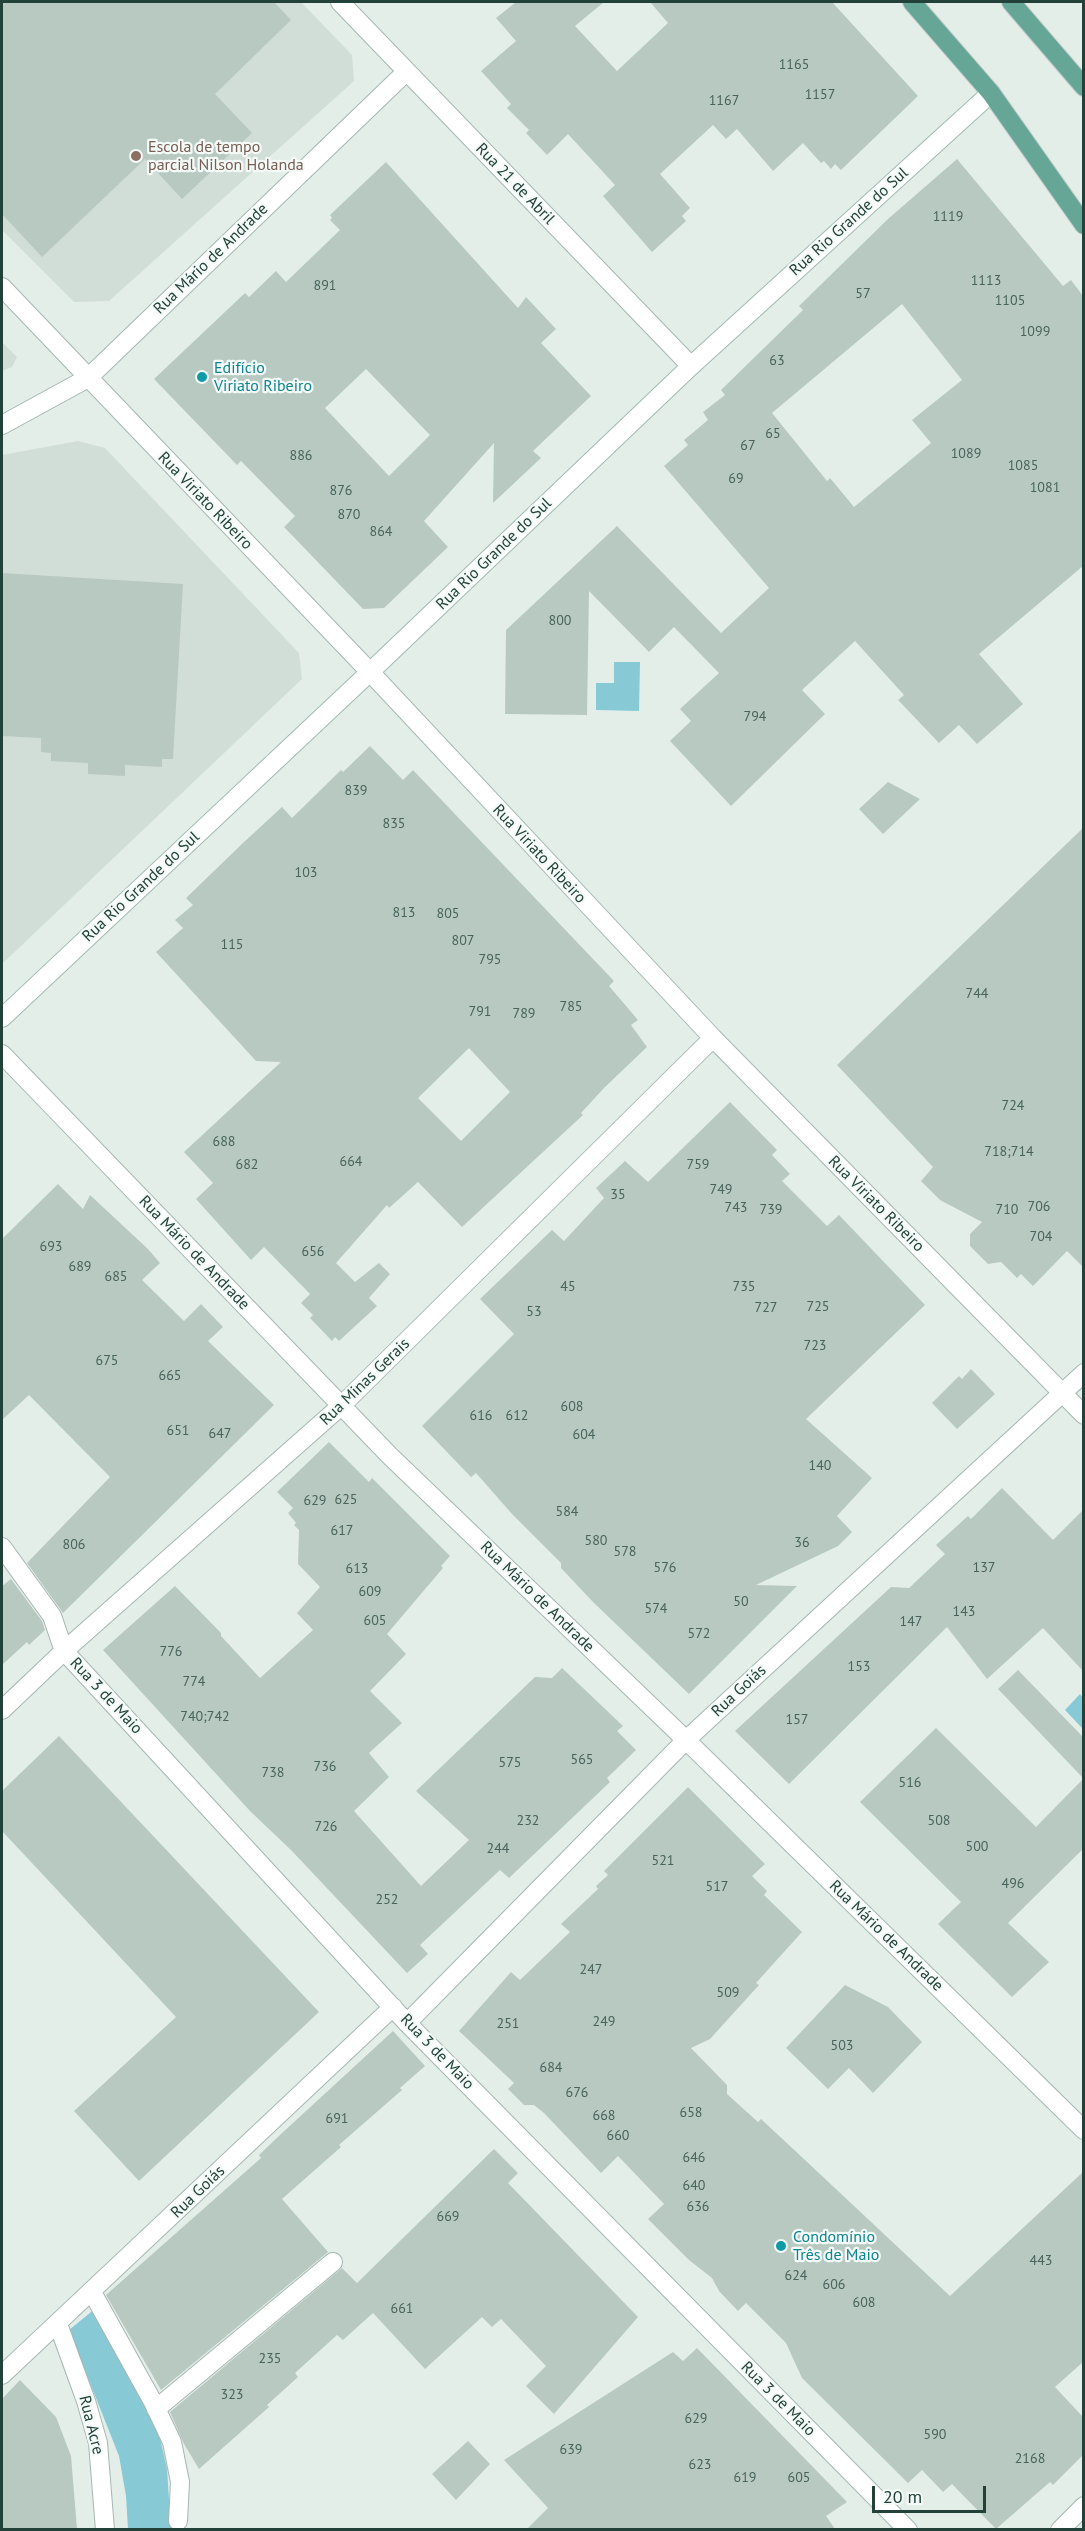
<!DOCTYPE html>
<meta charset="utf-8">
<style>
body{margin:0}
#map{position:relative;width:1085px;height:2531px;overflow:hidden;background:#e3eee9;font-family:"PT Sans",sans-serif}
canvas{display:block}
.frame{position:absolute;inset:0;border:3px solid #214139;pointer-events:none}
.scale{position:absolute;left:872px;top:2486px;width:114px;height:27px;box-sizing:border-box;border:3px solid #214139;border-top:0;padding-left:8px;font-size:18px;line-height:21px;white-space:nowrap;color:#214139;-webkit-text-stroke:4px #f4faf7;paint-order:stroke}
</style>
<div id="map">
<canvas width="1085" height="2531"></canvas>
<div class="frame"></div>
<div class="scale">20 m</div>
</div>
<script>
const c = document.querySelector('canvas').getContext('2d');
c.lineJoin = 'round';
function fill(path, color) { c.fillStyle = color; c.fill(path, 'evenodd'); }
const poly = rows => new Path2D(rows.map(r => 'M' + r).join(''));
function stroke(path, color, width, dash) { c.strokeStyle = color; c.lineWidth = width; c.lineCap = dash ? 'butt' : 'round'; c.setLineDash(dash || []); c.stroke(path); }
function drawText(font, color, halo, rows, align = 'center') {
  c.font = font + ' "PT Sans",sans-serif'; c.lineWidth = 4.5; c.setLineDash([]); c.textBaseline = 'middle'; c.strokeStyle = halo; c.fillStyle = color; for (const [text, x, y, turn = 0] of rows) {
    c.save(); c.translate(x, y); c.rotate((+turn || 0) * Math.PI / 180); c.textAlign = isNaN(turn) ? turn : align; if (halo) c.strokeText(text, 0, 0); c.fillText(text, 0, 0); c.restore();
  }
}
const built = poly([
 [2,2,301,2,352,55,354,81,109,301,74,302,2,230],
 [2,342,17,357,12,367,2,371],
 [78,441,105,448,299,653,302,679,2,964,2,455]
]);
const water = poly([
 [614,662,640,662,639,711,596,710,596,683,614,683],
 [1080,1694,1083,1698,1083,1729,1065,1710],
 [96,2308,108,2324,160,2438,167,2469,171,2529,128,2529,126,2496,119,2456,69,2330]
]);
const building = poly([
 [2,2,274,2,291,20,215,94,252,133,182,199,145,159,42,257,2,214],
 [516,2,604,2,575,26,617,71,668,23,650,2,832,2,918,96,841,170,835,164,831,169,824,161,821,163,803,143,773,171,737,129,726,139,713,125,660,174,690,208,682,216,686,221,652,252,603,196,615,185,568,134,547,155,526,133,529,130,507,108,511,104,481,71,516,41,496,18],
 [957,159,1063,286,1071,280,1083,296,1083,566,979,654,1023,704,977,744,959,725,939,743,898,700,904,695,855,641,802,690,825,714,731,806,670,741,691,721,680,709,719,673,674,627,649,652,589,591,587,715,505,714,506,630,617,526,721,633,769,588,664,466,688,445,684,440,708,420,703,412,725,395,721,390,803,310,799,306,888,219],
 [902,304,962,380,912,420,931,443,854,507,830,478,827,481,772,413],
 [386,162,518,308,526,297,556,329,541,343,591,396,533,451,541,458,493,503,494,443,424,521,448,547,384,608,363,609,284,527,295,516,241,461,237,465,154,379,245,293,249,297,276,271,286,282,340,230,330,220,332,218,330,215],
 [366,369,430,435,389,476,325,408],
 [2,573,183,584,173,759,162,759,162,767,125,765,125,776,88,774,88,763,51,761,51,753,41,752,41,738,2,736],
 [370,746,403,780,413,770,614,981,609,986,638,1020,631,1025,647,1047,604,1088,581,1113,583,1115,462,1227,418,1182,389,1208,387,1205,336,1263,355,1282,379,1263,390,1274,369,1298,377,1306,339,1341,335,1337,332,1341,310,1318,313,1315,301,1303,310,1294,264,1247,251,1260,196,1199,213,1183,184,1152,281,1062,256,1061,156,952,183,928,175,920,193,905,186,898,244,842,282,807,292,818,341,770,343,772],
 [469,1048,510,1092,461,1141,418,1098],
 [888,782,920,799,883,834,859,809],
 [1083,828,1083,1267,1067,1251,1033,1286,1021,1274,1017,1278,1001,1262,988,1264,970,1246,970,1234,982,1222,940,1200,921,1181,933,1167,837,1065],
 [730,1102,777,1150,772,1155,790,1174,782,1181,827,1226,839,1215,925,1305,806,1419,872,1478,837,1516,852,1532,838,1546,756,1585,797,1586,689,1694,593,1602,561,1568,561,1563,512,1514,476,1473,471,1477,422,1426,514,1334,480,1299,552,1230,564,1241,604,1198,596,1188,625,1161,648,1182],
 [58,1184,83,1209,90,1195,148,1249,160,1263,142,1280,184,1321,201,1304,223,1327,208,1341,274,1405,63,1613,27,1563,110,1477,29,1395,2,1420,2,1239],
 [971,1369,995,1394,957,1429,932,1403,959,1376,962,1379],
 [329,1442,369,1482,372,1478,450,1556,441,1566,443,1568,387,1634,406,1654,370,1691,402,1723,369,1753,389,1777,354,1811,421,1886,469,1840,416,1791,535,1677,552,1678,562,1668,623,1726,617,1731,636,1750,607,1778,610,1782,509,1878,500,1870,420,1945,428,1954,407,1973,291,1850,250,1811,103,1650,175,1586,221,1633,221,1636,260,1678,313,1630,297,1613,320,1587,298,1564,299,1530,294,1525,296,1523,288,1513,293,1508,277,1492],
 [1002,1488,1053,1540,1083,1510,1083,1671,1043,1628,987,1679,947,1627,789,1784,735,1731,891,1587,909,1588,945,1554,936,1545,968,1516,971,1519],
 [11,1579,42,1621,45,1630,29,1645,27,1642,2,1665,2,1586],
 [1018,1670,1083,1737,1083,1778,998,1689],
 [936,1728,1036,1827,1083,1779,1083,1849,1008,1923,1049,1962,1012,1997,938,1924,961,1902,860,1802],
 [59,1736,319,2012,139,2181,74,2111,176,2017,2,1831,2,1791],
 [688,1787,765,1864,752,1876,767,1891,764,1895,802,1932,756,1983,759,1985,710,2039,691,2048,727,2085,727,2094,758,2122,761,2119,805,2160,950,2296,1083,2172,1083,2362,1055,2387,1083,2417,1083,2455,1053,2485,1050,2482,996,2529,952,2484,943,2492,922,2470,908,2483,802,2378,786,2343,746,2303,738,2311,719,2291,712,2278,689,2260,648,2219,664,2204,618,2156,601,2173,544,2113,534,2105,524,2105,508,2089,514,2083,459,2031,511,1972,520,1980,570,1932,561,1924,598,1889,596,1886,608,1875,604,1871],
 [845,1985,888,2007,922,2042,873,2093,849,2068,828,2089,786,2048],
 [393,2031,425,2066,400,2088,402,2090,339,2145,341,2147,282,2199,328,2252,161,2390,106,2295,261,2158,259,2155,281,2134],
 [494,2149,518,2173,508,2183,638,2317,554,2414,526,2386,546,2366,501,2319,492,2327,482,2317,425,2369,373,2313,343,2340,337,2335,295,2373,298,2377,267,2405,269,2407,199,2469,184,2444,170,2412,342,2268,357,2283],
 [697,2348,847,2502,826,2516,835,2529,527,2529,548,2508,504,2460,673,2352,683,2361],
 [20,2380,56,2417,71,2456,77,2529,2,2529,2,2399],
 [468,2441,490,2464,456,2500,432,2474]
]);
const lane = poly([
 [92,2292,153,2402,172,2442,180,2482,178,2521],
 [156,2409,333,2262]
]);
const street = poly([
 [340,2,691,366],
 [2,287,370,672,713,1038,1084,1415],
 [2,425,88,378,406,72],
 [2,1054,390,1456,686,1740,1084,2130],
 [2,1547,52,1616,64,1651,407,2023,908,2530],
 [2,1710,64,1651,342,1405,713,1038],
 [407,2023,686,1740,1084,1373],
 [58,2324,86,2401,98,2443,105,2530],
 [2,2375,393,2007],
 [1060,2530,1084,2506]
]);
const secondary = poly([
 [2,1018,370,672,691,366,991,93]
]);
const primary = poly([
 [912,2,991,93,1084,225],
 [1011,2,1084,87]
]);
const markers = [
 [136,156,6,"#8d6e63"],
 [202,377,6,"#0f9aa8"],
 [781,2246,6,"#0f9aa8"]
];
const numberNames = [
 ["1165",794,65],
 ["1157",820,95],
 ["1167",724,101],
 ["1119",948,217],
 ["1113",986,281],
 ["891",325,286],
 ["57",863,294],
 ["1105",1010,301],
 ["1099",1035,332],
 ["63",777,361],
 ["65",773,434],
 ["67",748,446],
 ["1089",966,454],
 ["886",301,456],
 ["1085",1023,466],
 ["69",736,479],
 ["1081",1045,488],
 ["876",341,491],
 ["870",349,515],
 ["864",381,532],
 ["800",560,621],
 ["794",755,717],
 ["839",356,791],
 ["835",394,824],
 ["103",306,873],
 ["813",404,913],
 ["805",448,914],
 ["807",463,941],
 ["115",232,945],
 ["795",490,960],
 ["744",977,994],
 ["785",571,1007],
 ["791",480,1012],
 ["789",524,1014],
 ["724",1013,1106],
 ["688",224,1142],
 ["718;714",1009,1152],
 ["664",351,1162],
 ["682",247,1165],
 ["759",698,1165],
 ["749",721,1190],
 ["35",618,1195],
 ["706",1039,1207],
 ["743",736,1208],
 ["739",771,1210],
 ["710",1007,1210],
 ["704",1041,1237],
 ["693",51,1247],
 ["656",313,1252],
 ["689",80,1267],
 ["685",116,1277],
 ["45",568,1287],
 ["735",744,1287],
 ["725",818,1307],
 ["727",766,1308],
 ["53",534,1312],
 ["723",815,1346],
 ["675",107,1361],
 ["665",170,1376],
 ["608",572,1407],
 ["616",481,1416],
 ["612",517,1416],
 ["651",178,1431],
 ["647",220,1434],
 ["604",584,1435],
 ["140",820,1466],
 ["625",346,1500],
 ["629",315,1501],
 ["584",567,1512],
 ["617",342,1531],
 ["580",596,1541],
 ["36",802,1543],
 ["806",74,1545],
 ["578",625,1552],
 ["576",665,1568],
 ["137",984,1568],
 ["613",357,1569],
 ["609",370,1592],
 ["50",741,1602],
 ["574",656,1609],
 ["143",964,1612],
 ["605",375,1621],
 ["147",911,1622],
 ["572",699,1634],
 ["776",171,1652],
 ["153",859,1667],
 ["774",194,1682],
 ["740;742",205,1717],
 ["157",797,1720],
 ["565",582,1760],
 ["575",510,1763],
 ["736",325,1767],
 ["738",273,1773],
 ["516",910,1783],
 ["232",528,1821],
 ["508",939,1821],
 ["726",326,1827],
 ["500",977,1847],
 ["244",498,1849],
 ["521",663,1861],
 ["496",1013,1884],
 ["517",717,1887],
 ["252",387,1900],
 ["247",591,1970],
 ["509",728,1993],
 ["249",604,2022],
 ["251",508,2024],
 ["503",842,2046],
 ["684",551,2068],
 ["676",577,2093],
 ["658",691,2113],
 ["668",604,2116],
 ["691",337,2119],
 ["660",618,2136],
 ["646",694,2158],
 ["640",694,2186],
 ["636",698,2207],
 ["669",448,2217],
 ["443",1041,2261],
 ["624",796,2276],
 ["606",834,2285],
 ["608",864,2303],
 ["661",402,2309],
 ["235",270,2359],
 ["323",232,2395],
 ["629",696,2419],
 ["590",935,2435],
 ["639",571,2450],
 ["2168",1030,2459],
 ["623",700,2465],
 ["619",745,2478],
 ["605",799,2478]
];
const educationNames = [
 ["Escola de tempo",148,147],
 ["parcial Nilson Holanda",148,165]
];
const streetNames = [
 ["Rua 21 de Abril",515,184,46],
 ["Rua Rio Grande do Sul",849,222,-42],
 ["Rua Mário de Andrade",211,259,-44],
 ["Rua Viriato Ribeiro",205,501,46],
 ["Rua Rio Grande do Sul",494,554,-44],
 ["Rua Viriato Ribeiro",539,854,47],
 ["Rua Rio Grande do Sul",141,887,-43],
 ["Rua Viriato Ribeiro",876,1204,45],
 ["Rua Mário de Andrade",194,1253,46],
 ["Rua Minas Gerais",365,1382,-44],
 ["Rua Mário de Andrade",537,1597,44],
 ["Rua Goiás",739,1691,-43],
 ["Rua 3 de Maio",106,1696,47],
 ["Rua Mário de Andrade",886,1936,44],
 ["Rua 3 de Maio",437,2052,46],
 ["Rua Goiás",198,2192,-44],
 ["Rua 3 de Maio",778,2399,45],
 ["Rua Acre",91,2425,76]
];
const cultureNames = [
 ["Edifício",214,368],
 ["Viriato Ribeiro",214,386],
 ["Condomínio",793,2237],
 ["Três de Maio",793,2255]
];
fill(built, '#d1ded8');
fill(water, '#88c9d6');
fill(building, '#b8c9c2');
stroke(lane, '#a5b7b1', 20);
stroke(street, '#a5b7b1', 20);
stroke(secondary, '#a1bab2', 20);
stroke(primary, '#c1cac8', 20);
stroke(lane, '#fff', 18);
stroke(street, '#fff', 18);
stroke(secondary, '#fff', 18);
stroke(primary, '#65a697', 18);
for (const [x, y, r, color] of markers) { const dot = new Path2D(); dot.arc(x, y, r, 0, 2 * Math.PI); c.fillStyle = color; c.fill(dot); stroke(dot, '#f4faf7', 2); }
drawText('14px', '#47635b', null, numberNames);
drawText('16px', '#785e54', '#f4faf7', educationNames, 'left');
drawText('16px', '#214139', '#f4faf7', streetNames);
drawText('16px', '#0d838f', '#f4faf7', cultureNames, 'left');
</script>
